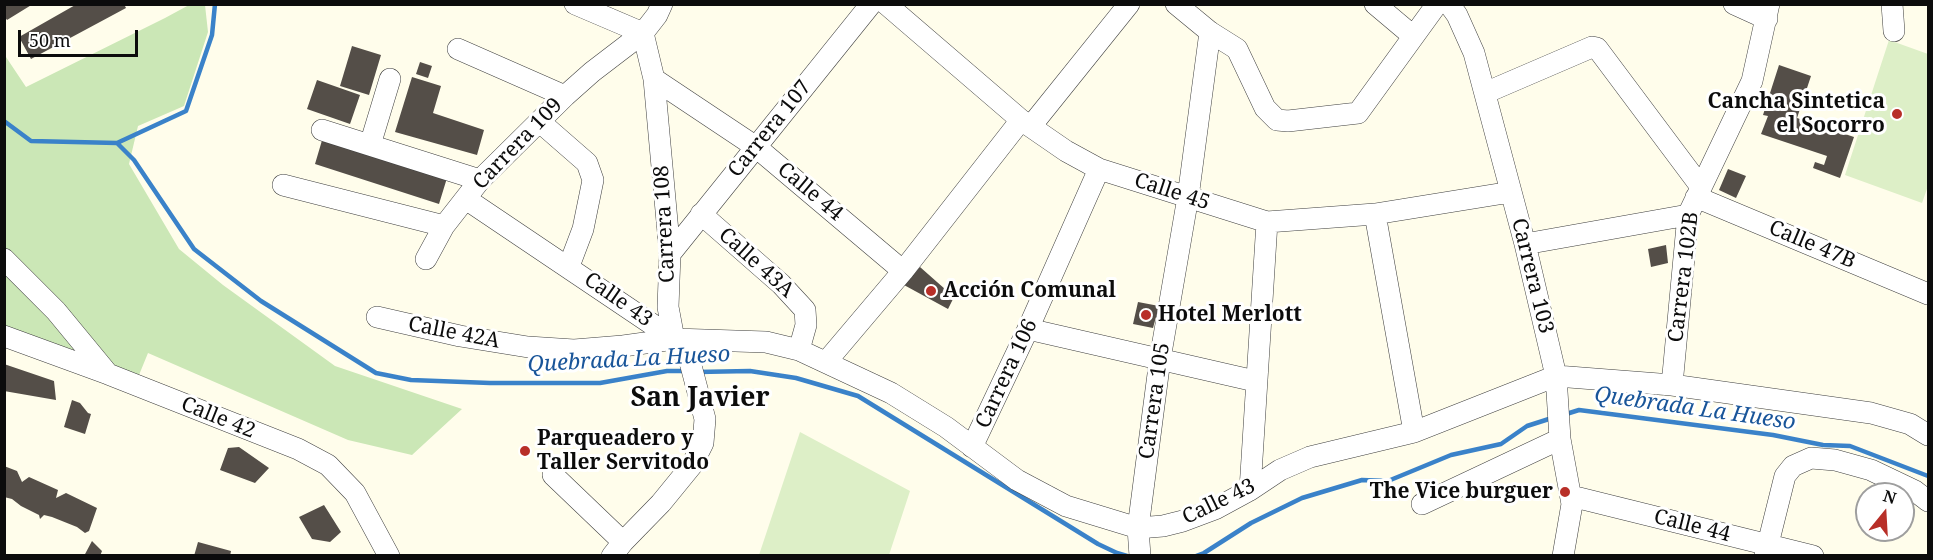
<!DOCTYPE html>
<meta charset="utf-8">
<style>
body{margin:0}
#map{position:relative;width:1933px;height:560px;overflow:hidden;background:#fffdeb;font-family:"Noto Serif",serif}
canvas{display:block}
.frame{position:absolute;inset:0;border:6px solid #0c0c0c;pointer-events:none}
.north{position:absolute;left:1855px;top:482px;width:60px;height:60px;box-sizing:border-box;background:#fff;border:2px solid #9e9e9e;border-radius:50%;rotate:18deg;font-size:16px;font-weight:700;line-height:24px;text-align:center;color:#0c0c0c}
.north::after{content:'';display:block;margin:auto;width:21px;height:27px;background:#b82f28;clip-path:polygon(50% 0,100% 100%,50% 72%,0 100%)}
.scale{position:absolute;left:18px;top:30px;width:120px;height:27px;box-sizing:border-box;border:3px solid #0c0c0c;border-top:0;padding-left:8px;font-size:18px;line-height:21px;white-space:nowrap;color:#0c0c0c;-webkit-text-stroke:4px #fff;paint-order:stroke}
</style>
<div id="map">
<canvas width="1933" height="560"></canvas>
<div class="frame"></div>
<div class="north">N</div>
<div class="scale">50 m</div>
</div>
<script>
const c = document.querySelector('canvas').getContext('2d');
c.lineJoin = 'round';
function fill(path, color) { c.fillStyle = color; c.fill(path, 'evenodd'); }
const poly = rows => new Path2D(rows.map(r => 'M' + r).join(''));
function stroke(path, color, width, dash) { c.strokeStyle = color; c.lineWidth = width; c.lineCap = dash ? 'butt' : 'round'; c.setLineDash(dash || []); c.stroke(path); }
function drawText(font, color, halo, rows, align = 'center') {
  c.font = font + ' "Noto Serif",serif'; c.lineWidth = 6; c.setLineDash([]); c.textBaseline = 'middle'; c.strokeStyle = halo; c.fillStyle = color; for (const [text, x, y, turn = 0] of rows) {
    c.save(); c.translate(x, y); c.rotate((+turn || 0) * Math.PI / 180); c.textAlign = isNaN(turn) ? turn : align; if (halo) c.strokeText(text, 0, 0); c.fillText(text, 0, 0); c.restore();
  }
}
const green = poly([
 [189,5,205,5,208,32,184,106,138,126,129,164,179,249,223,285,335,366,462,409,412,455,348,440,148,353,139,375,5,326,4,54,26,87,165,18]
]);
const pitch = poly([
 [1889,40,1928,54,1928,186,1922,203,1845,175],
 [800,432,910,491,889,555,759,555]
]);
const stream = poly([
 [4,121,31,141,117,143,134,160,194,249,261,301,376,373,411,380,490,383,600,383,667,371,686,371],
 [117,143,186,111,212,35,215,4],
 [697,372,750,371,796,378,858,396,1098,544,1117,553,1127,556],
 [1563,415,1579,410,1773,435,1823,445,1850,446,1928,476],
 [1196,556,1204,553,1251,523,1302,498,1362,480,1388,481,1451,455,1501,444,1527,426,1552,418]
]);
const building = poly([
 [4,4,33,4,7,20,4,16],
 [77,4,124,4,126,8,31,59,19,37],
 [352,46,381,55,369,95,340,86],
 [420,62,432,66,428,78,416,74],
 [1779,65,1811,76,1797,118,1854,137,1840,178,1813,168,1815,162,1824,165,1827,156,1761,134,1768,116,1763,115],
 [412,77,441,86,433,113,484,130,477,155,395,132],
 [317,80,360,95,350,124,307,109],
 [323,137,447,178,439,204,315,164],
 [1728,169,1746,176,1736,198,1719,190],
 [1666,245,1668,263,1651,267,1648,249],
 [920,267,954,297,948,309,904,285],
 [1138,302,1159,306,1153,328,1133,324],
 [4,364,54,381,56,400,4,391],
 [72,400,80,403,88,413,91,414,85,434,64,427],
 [239,447,269,468,255,483,220,470,228,448],
 [4,466,17,471,22,482,29,477,58,490,56,498,66,493,97,508,89,531,85,533,77,527,52,517,44,515,40,519,39,515,21,506,12,499,4,497],
 [324,505,341,532,330,542,312,539,299,517],
 [92,541,102,551,100,556,84,556],
 [198,542,231,551,230,556,194,556]
]);
const minor = poly([
 [575,4,643,33,654,79,670,254,668,307,674,339,690,362,705,419,703,443,692,465,661,503,623,542,612,556],
 [886,4,1021,120,1066,151,1099,169,1267,222,1375,214,1511,192],
 [1176,4,1210,32,1237,49,1265,108,1277,120,1288,121,1358,113,1437,4],
 [1375,4,1413,36],
 [1449,4,1457,15,1474,53,1525,244,1556,376,1560,439,1572,504,1563,556],
 [1734,4,1767,19],
 [1892,4,1894,31],
 [458,49,565,96],
 [654,79,756,147,903,271],
 [1485,93,1592,47,1597,48,1701,187],
 [540,122,587,163,593,180,583,229,569,266],
 [1031,126,1129,4],
 [322,130,480,180],
 [370,145,390,79],
 [283,185,444,226],
 [1696,197,1928,294],
 [466,199,674,339,766,342,799,350,891,393,946,427,1017,480,1066,506,1138,528,1163,526,1183,521,1215,509,1250,490,1280,470,1310,457,1414,432,1556,376,1672,385,1871,413,1910,424,1928,435],
 [701,214,781,284,805,310,806,325,799,350],
 [1375,214,1414,432],
 [1525,244,1688,215],
 [670,254,871,4],
 [4,259,56,311,108,374],
 [426,259,444,226,480,180,565,96,592,72,643,33,657,15,662,4],
 [377,317,460,336,528,347,574,350,623,346,674,339],
 [1028,329,1255,381],
 [4,336,108,374,298,449,328,465,355,493,389,556],
 [826,362,903,271,1021,120],
 [1672,385,1688,215,1752,81,1769,4],
 [972,447,1028,329,1099,169],
 [553,475,623,542],
 [1250,490,1267,222],
 [1571,496,1813,556],
 [1422,504,1560,439],
 [1140,556,1138,528,1160,359,1188,197,1210,32],
 [1765,556,1785,476,1793,466,1811,458,1835,460,1871,470,1915,491,1928,501]
]);
const markers = [
 [1897,114,6,"#b82f28"],
 [931,291,6,"#b82f28"],
 [1146,315,6,"#b82f28"],
 [525,451,6,"#b82f28"],
 [1565,492,6,"#b82f28"]
];
const poiNames = [
 ["Cancha Sintetica",1885,102,"right"],
 ["el Socorro",1885,126,"right"],
 ["Acción Comunal",943,291],
 ["Hotel Merlott",1158,315],
 ["Parqueadero y",537,439],
 ["Taller Servitodo",537,463],
 ["The Vice burguer",1553,492,"right"]
];
const streetNames = [
 ["Carrera 107",770,129,-51],
 ["Carrera 109",518,144,-46],
 ["Calle 44",810,192,40],
 ["Calle 45",1172,192,18],
 ["Carrera 108",665,224,-93],
 ["Calle 47B",1812,245,23],
 ["Calle 43A",756,263,42],
 ["Carrera 103",1532,276,76],
 ["Carrera 102B",1684,277,-83],
 ["Calle 43",618,300,35],
 ["Calle 42A",454,333,11],
 ["Carrera 106",1007,374,-65],
 ["Carrera 105",1155,401,-82],
 ["Calle 42",218,418,22],
 ["Calle 43",1219,502,-26],
 ["Calle 44",1692,526,14]
];
const waterNames = [
 ["Quebrada La Hueso",629,360,-3],
 ["Quebrada La Hueso",1695,409,8]
];
const districtNames = [
 ["San Javier",700,398]
];
fill(green, '#cbe7b6');
fill(pitch, '#ddefc7');
stroke(stream, '#3a82c9', 4.5);
fill(building, '#544e48');
stroke(minor, '#3f3f3f', 22);
stroke(minor, '#fff', 21);
for (const [x, y, r, color] of markers) { const dot = new Path2D(); dot.arc(x, y, r, 0, 2 * Math.PI); c.fillStyle = color; c.fill(dot); stroke(dot, '#fff', 2); }
drawText('bold 21px', '#0c0c0c', '#fff', poiNames, 'left');
drawText('21px', '#0c0c0c', '#fff', streetNames);
drawText('italic 22px', '#195599', '#fff', waterNames);
drawText('bold 27px', '#0c0c0c', '#fff', districtNames);
</script>
